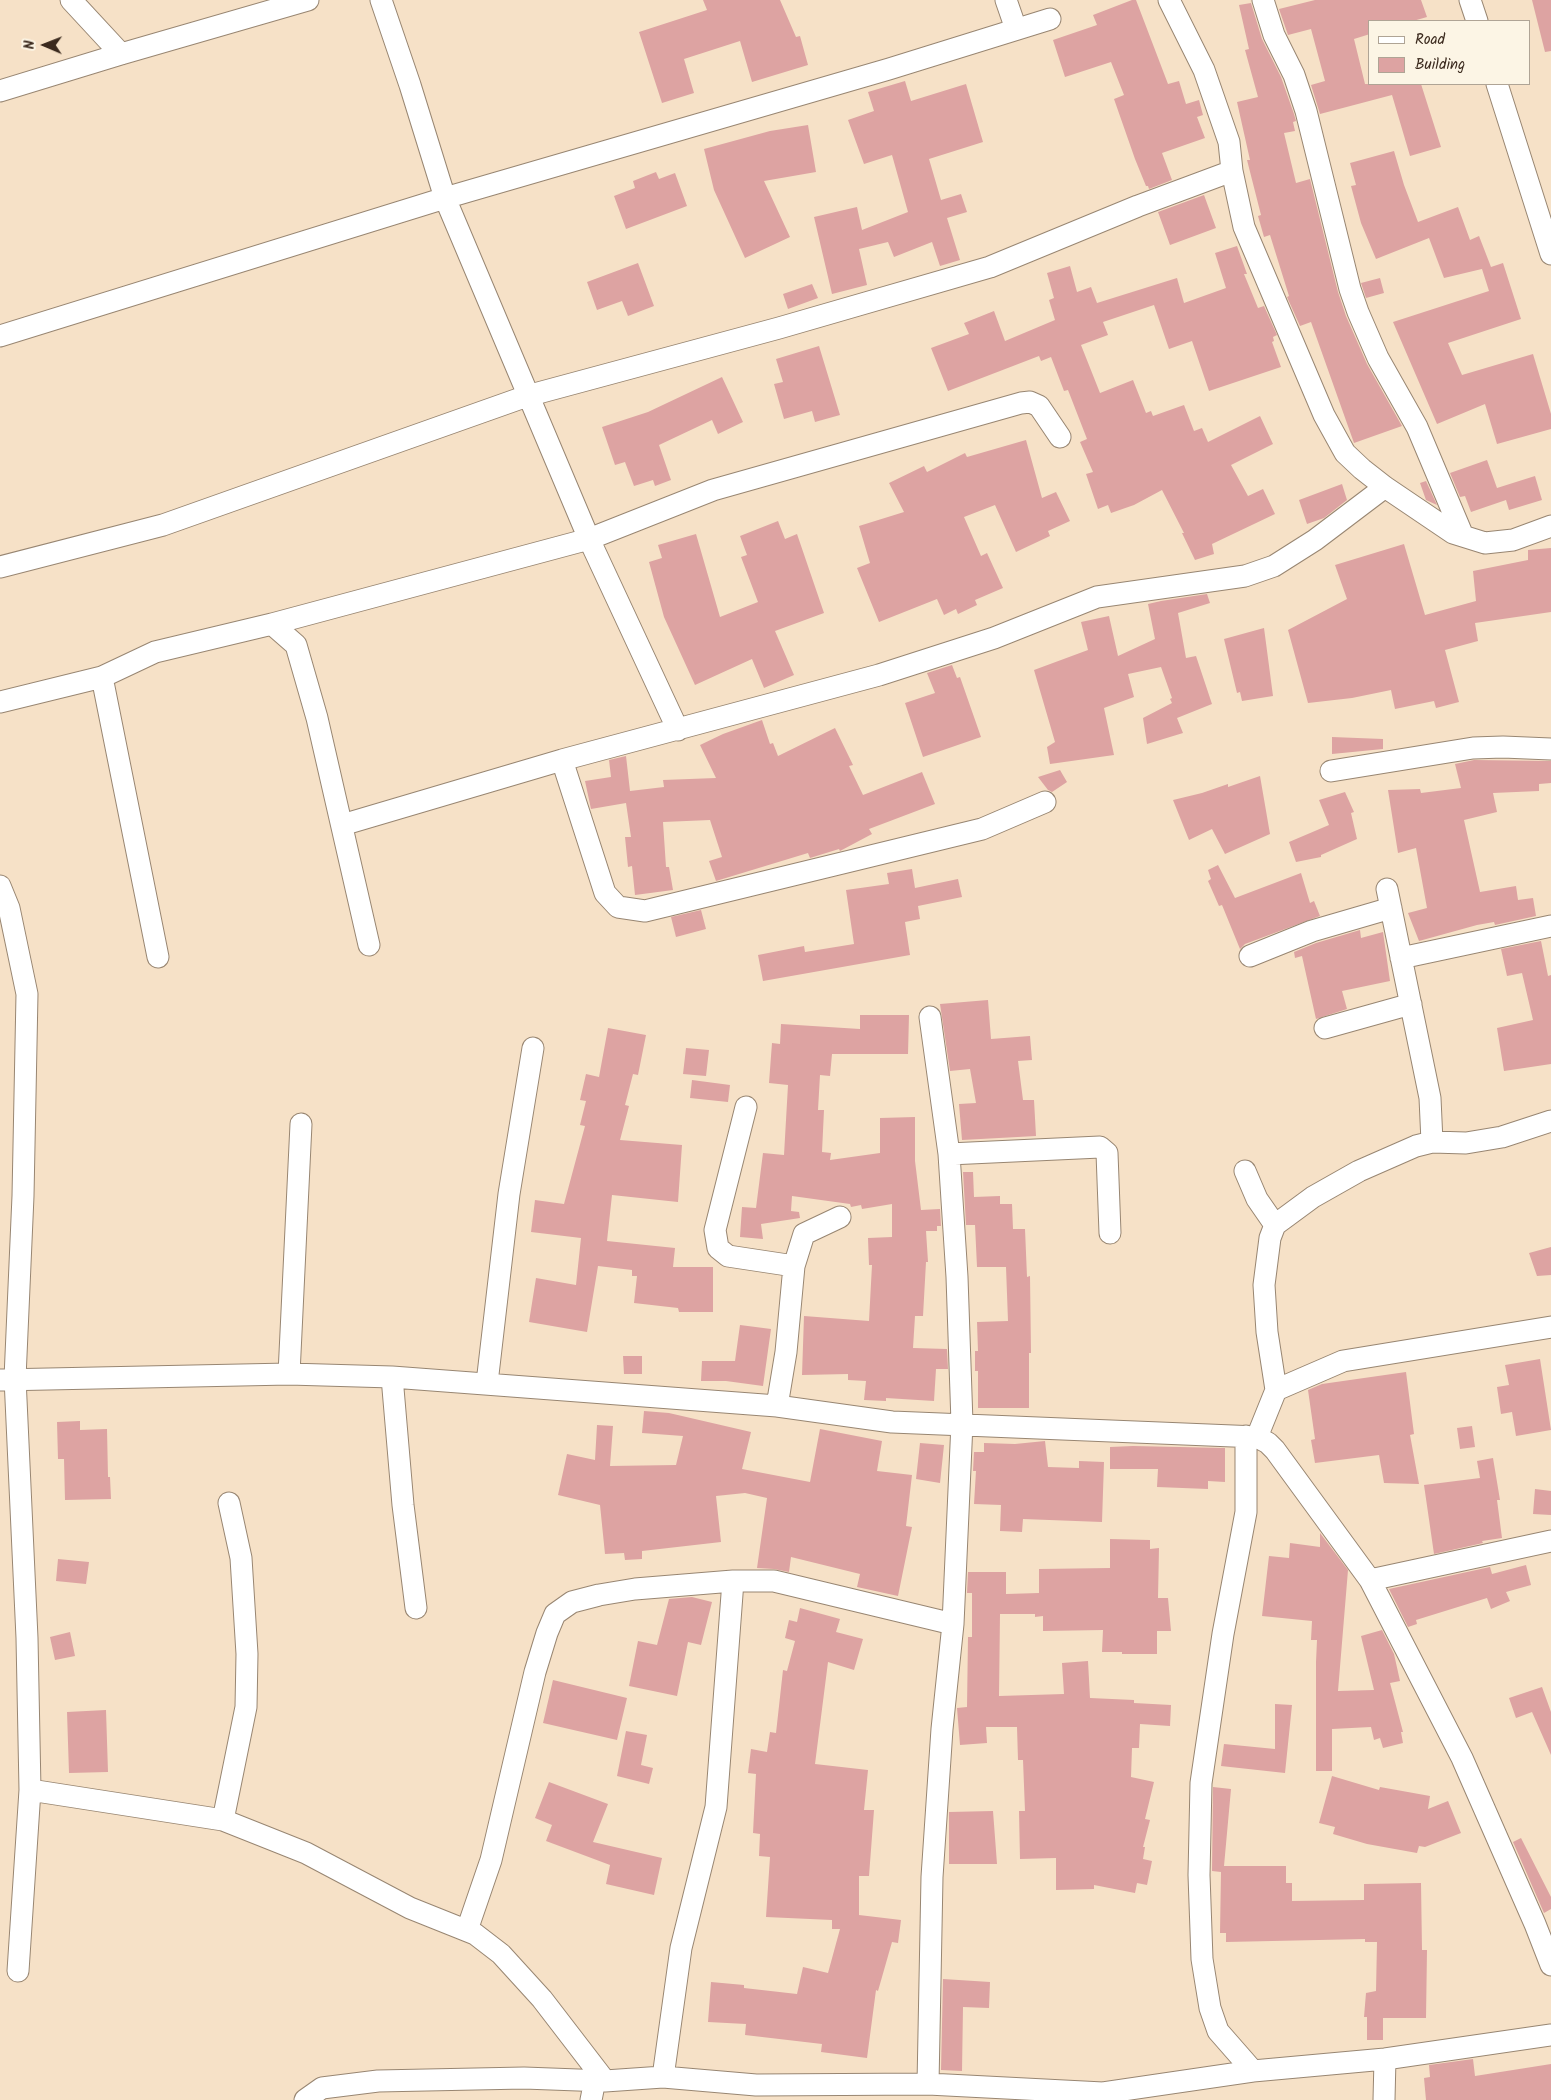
<!DOCTYPE html>
<style>
body{margin:0}
#map{position:relative;width:1551px;height:2100px;overflow:hidden;background:#f6e1c7;font-family:Kalam,sans-serif}
canvas{display:block}
.legend{position:absolute;left:1368px;top:20px;width:162px;height:65px;box-sizing:border-box;background:#fcf5e5;border:1px solid #afa495;margin:0;padding:6px 9px;list-style:none;font-size:15px;color:#3b2a1e}
.legend li{display:flex;align-items:center;gap:10px;height:25px}
.legend b{width:25px;border:1px solid #afa495}
.north{position:absolute;left:20px;top:20px;width:50px;height:50px;-webkit-text-stroke:4px #fcf5e5;paint-order:stroke;rotate:271deg;font-size:14px;font-weight:700;line-height:20px;text-align:center;color:#3b2a1e}
.north::after{content:'';display:block;margin:auto;width:18px;height:22px;background:#3b2a1e;clip-path:polygon(50% 0,100% 100%,50% 72%,0 100%)}
</style>
<div id="map">
<canvas width="1551" height="2100"></canvas>
<ul class="legend">
<li><b style="height:6px;background:#fff"></b>Road</li>
<li><b style="height:14px;background:#dda3a2"></b>Building</li>
</ul>
<div class="north">N</div>
</div>
<script>
const c = document.querySelector('canvas').getContext('2d');
c.lineJoin = 'round';
function fill(path, color) { c.fillStyle = color; c.fill(path, 'evenodd'); }
const poly = rows => new Path2D(rows.map(r => 'M' + r).join(''));
function stroke(path, color, width, dash) { c.strokeStyle = color; c.lineWidth = width; c.lineCap = dash ? 'butt' : 'round'; c.setLineDash(dash || []); c.stroke(path); }
const building = poly([
 [703,0,780,0,796,37,800,36,808,65,752,82,740,41,684,59,694,93,662,103,639,32,707,10],
 [1132,0,1136,0,1168,84,1179,81,1186,104,1199,100,1203,115,1197,117,1205,138,1162,153,1172,180,1149,189,1148,186,1146,186,1135,159,1114,99,1124,95,1111,62,1065,77,1053,40,1097,25,1093,15],
 [1315,0,1421,0,1427,17,1413,21,1370,21,1370,34,1354,39,1365,84,1421,84,1441,147,1410,156,1392,95,1320,114,1311,85,1325,81,1311,29,1288,35,1279,9],
 [1532,0,1551,0,1551,51,1545,52],
 [1251,3,1262,39,1281,77,1294,114,1296,121,1293,122,1295,131,1284,133,1296,183,1310,179,1338,292,1346,316,1367,364,1402,426,1354,443,1311,322,1300,326,1287,297,1289,296,1270,235,1264,237,1258,216,1261,215,1247,160,1250,160,1237,102,1258,97,1245,50,1249,49,1239,5],
 [905,81,911,101,966,84,983,142,929,159,941,200,961,194,967,212,947,218,960,260,940,266,932,242,894,257,888,242,859,249,867,285,832,294,814,217,857,207,862,230,908,212,892,155,864,164,848,120,874,111,868,92],
 [808,125,816,172,764,181,790,237,745,258,714,190,704,149,770,131],
 [1394,151,1404,185,1418,222,1458,207,1470,240,1479,236,1491,267,1503,263,1521,319,1448,343,1462,375,1533,354,1551,414,1551,429,1497,444,1485,404,1437,424,1393,322,1489,291,1482,269,1486,268,1444,278,1429,238,1376,259,1361,223,1351,186,1356,185,1350,163],
 [656,172,659,179,675,173,687,206,626,229,614,196,635,188,633,181],
 [1204,195,1216,228,1170,245,1158,212],
 [1237,246,1247,274,1244,274,1258,308,1264,306,1277,335,1273,337,1274,341,1272,342,1281,367,1209,391,1192,341,1169,349,1154,305,1103,322,1108,335,1081,345,1100,393,1133,380,1146,413,1151,411,1153,416,1184,405,1194,431,1202,428,1208,442,1260,416,1273,444,1231,465,1248,496,1263,489,1275,514,1212,544,1214,554,1195,560,1182,533,1184,533,1162,490,1134,505,1111,513,1108,505,1098,509,1086,474,1093,472,1080,442,1087,439,1068,390,1064,391,1051,357,1041,361,1039,356,948,391,931,348,969,334,964,323,994,311,1005,341,1055,320,1049,300,1054,298,1047,273,1070,266,1077,292,1091,287,1097,303,1177,278,1184,303,1226,288,1215,253],
 [638,263,654,306,628,316,622,301,597,310,587,282],
 [1380,278,1384,293,1366,298,1361,283],
 [812,284,818,298,788,309,783,294],
 [819,346,840,415,815,422,812,411,784,419,774,384,783,382,776,359],
 [722,377,743,422,718,434,712,420,659,445,671,480,655,486,653,480,634,486,625,462,615,465,602,427,648,412],
 [1026,440,1042,498,1056,492,1070,521,1048,531,1050,536,1016,552,995,505,964,517,981,556,987,553,1003,588,975,600,977,605,958,614,956,609,944,615,937,599,879,622,857,568,870,563,859,526,904,512,889,483,924,466,927,472,965,453,967,457],
 [1487,460,1497,488,1535,476,1542,500,1509,510,1506,500,1471,512,1465,496,1460,497,1450,473],
 [1426,481,1437,505,1426,500,1420,483],
 [1342,484,1347,500,1324,518,1307,524,1299,500],
 [778,521,785,539,797,534,824,613,775,631,794,675,764,688,752,659,695,685,664,617,649,562,662,558,658,545,696,534,720,617,758,602,741,557,747,555,740,536],
 [1404,544,1425,615,1476,601,1473,571,1528,560,1528,550,1551,548,1551,612,1475,623,1478,641,1445,650,1459,702,1436,708,1434,701,1395,709,1391,690,1352,698,1308,703,1288,630,1347,599,1335,565],
 [1207,594,1210,603,1178,613,1186,658,1196,656,1212,704,1177,718,1183,733,1147,744,1143,718,1172,703,1170,699,1172,698,1161,667,1128,674,1134,697,1104,708,1114,755,1050,764,1047,747,1055,742,1034,670,1088,650,1081,622,1109,616,1118,656,1155,639,1148,604,1161,601],
 [1264,628,1273,696,1242,701,1240,692,1237,693,1224,639],
 [952,665,957,678,960,677,981,737,923,757,905,703,935,693,927,673],
 [762,720,770,744,773,743,778,756,835,728,853,765,849,766,863,795,922,772,935,804,869,829,872,834,840,851,839,849,810,858,808,853,716,881,709,861,722,857,710,820,663,822,666,867,669,867,673,890,635,895,632,866,628,867,625,837,631,837,626,803,591,809,585,781,611,777,609,760,626,756,630,791,664,787,663,780,716,778,700,745,723,734],
 [1332,737,1383,739,1383,749,1332,754],
 [1474,760,1551,761,1551,783,1539,784,1539,791,1493,793,1497,812,1464,820,1480,892,1516,886,1518,900,1533,898,1536,916,1495,925,1494,922,1477,925,1419,941,1408,913,1427,908,1416,848,1398,853,1388,790,1420,789,1421,793,1461,788,1455,764],
 [1060,770,1067,782,1052,792,1048,790,1038,777],
 [1260,776,1270,834,1225,854,1212,829,1189,840,1173,800,1202,793,1228,784,1228,787],
 [1345,792,1354,812,1351,813,1357,839,1321,855,1321,857,1296,862,1289,842,1329,825,1319,800],
 [1218,865,1235,898,1301,873,1310,903,1314,901,1320,916,1245,944,1240,949,1222,905,1219,906,1208,881,1211,879,1208,870],
 [912,869,915,888,958,879,962,897,918,906,920,919,905,922,910,955,763,981,758,955,804,946,805,952,854,944,846,890,889,884,887,873],
 [701,910,706,929,676,937,671,917],
 [1360,930,1361,938,1383,932,1390,981,1342,991,1347,1009,1316,1019,1302,956,1295,958,1294,952,1316,943],
 [1541,941,1548,976,1551,975,1551,1064,1504,1071,1497,1028,1533,1020,1522,973,1507,976,1501,949],
 [988,1000,991,1039,1030,1036,1032,1060,1018,1061,1023,1100,1034,1100,1036,1136,962,1140,959,1104,976,1103,970,1069,950,1071,940,1004],
 [860,1015,909,1015,908,1054,832,1054,830,1076,820,1075,818,1110,824,1110,822,1152,831,1153,830,1160,880,1153,880,1118,915,1117,915,1161,921,1210,940,1209,941,1226,937,1226,937,1231,926,1231,928,1262,926,1262,923,1316,915,1316,913,1348,947,1349,948,1369,936,1369,934,1401,886,1398,886,1401,864,1400,866,1381,848,1380,848,1374,802,1375,804,1316,869,1321,872,1265,869,1265,868,1238,892,1237,892,1204,862,1209,861,1205,851,1207,850,1204,792,1196,791,1211,799,1212,800,1218,761,1224,763,1239,740,1237,742,1207,756,1208,763,1153,784,1155,788,1085,769,1083,772,1043,780,1044,781,1024,860,1029],
 [608,1028,646,1035,638,1075,633,1074,625,1105,629,1106,620,1140,682,1145,678,1202,612,1195,607,1241,675,1248,673,1267,713,1267,713,1312,679,1312,678,1308,634,1303,637,1276,632,1276,632,1270,598,1266,587,1332,529,1322,536,1278,576,1285,581,1238,531,1232,535,1200,564,1204,585,1126,580,1125,586,1101,580,1100,586,1074,599,1077],
 [686,1048,709,1050,706,1076,683,1074],
 [692,1080,730,1085,728,1102,690,1098],
 [963,1172,973,1172,974,1197,1000,1196,1000,1204,1012,1204,1013,1229,1025,1229,1027,1277,1030,1276,1031,1353,1029,1353,1029,1408,978,1408,978,1371,975,1371,975,1351,978,1351,977,1322,1008,1321,1006,1267,977,1267,975,1225,966,1225],
 [1551,1247,1551,1275,1537,1276,1529,1253],
 [740,1325,771,1329,763,1386,726,1381,701,1381,702,1361,735,1361],
 [623,1356,642,1356,642,1374,624,1374],
 [1540,1359,1551,1430,1516,1436,1512,1412,1501,1414,1497,1387,1509,1385,1505,1365],
 [1406,1372,1414,1434,1410,1435,1419,1484,1384,1483,1379,1455,1315,1463,1311,1440,1315,1439,1308,1390,1322,1384],
 [644,1411,669,1413,751,1432,742,1469,810,1482,820,1429,882,1441,877,1471,912,1475,906,1526,912,1527,898,1596,857,1587,860,1574,791,1557,789,1572,774,1569,757,1568,767,1498,745,1493,716,1496,721,1542,642,1551,642,1559,625,1560,624,1553,605,1554,600,1505,558,1495,567,1454,595,1460,597,1425,613,1426,610,1466,676,1465,683,1436,642,1433],
 [80,1421,80,1430,107,1429,108,1477,110,1477,111,1499,65,1500,64,1459,58,1459,57,1422],
 [1472,1426,1475,1447,1460,1449,1457,1428],
 [1045,1441,1048,1467,1079,1468,1079,1461,1104,1462,1102,1522,1023,1519,1022,1532,1000,1531,1001,1505,974,1504,976,1471,973,1471,974,1452,984,1452,984,1443,1015,1444],
 [920,1443,944,1445,940,1483,916,1479],
 [1133,1446,1225,1448,1225,1482,1208,1481,1208,1489,1157,1487,1158,1469,1110,1469,1110,1447],
 [1493,1458,1500,1500,1497,1500,1502,1538,1482,1541,1483,1543,1434,1554,1424,1485,1480,1478,1477,1461],
 [1535,1489,1551,1491,1551,1515,1533,1514],
 [1320,1533,1348,1570,1338,1691,1374,1690,1361,1636,1382,1630,1394,1654,1400,1681,1390,1683,1403,1732,1401,1732,1403,1743,1383,1748,1380,1738,1374,1740,1371,1727,1332,1729,1332,1771,1316,1771,1316,1662,1317,1640,1311,1640,1312,1621,1262,1616,1269,1556,1289,1558,1290,1543,1320,1547],
 [1110,1539,1150,1540,1150,1549,1159,1548,1158,1598,1168,1598,1171,1631,1157,1631,1157,1654,1122,1654,1122,1652,1102,1652,1103,1630,1043,1631,1043,1616,1035,1617,1035,1614,1000,1614,999,1696,1064,1694,1062,1663,1088,1661,1090,1698,1134,1700,1134,1703,1171,1705,1170,1726,1140,1724,1139,1748,1132,1748,1131,1777,1154,1782,1145,1819,1150,1820,1143,1847,1145,1847,1143,1859,1152,1861,1147,1885,1137,1883,1135,1893,1094,1885,1094,1889,1056,1890,1056,1858,1020,1859,1019,1811,1025,1811,1023,1760,1018,1760,1017,1727,986,1727,987,1743,960,1745,957,1708,967,1707,968,1637,972,1637,972,1593,967,1593,968,1572,1006,1572,1006,1594,1039,1593,1039,1569,1110,1568],
 [58,1559,89,1562,86,1584,56,1581],
 [1526,1565,1531,1585,1506,1592,1510,1601,1491,1609,1487,1598,1416,1620,1417,1624,1408,1627,1389,1589,1490,1567,1492,1574],
 [692,1597,712,1602,701,1645,688,1642,677,1696,629,1686,638,1641,657,1645,669,1599],
 [800,1608,840,1619,836,1632,863,1639,854,1670,828,1662,815,1764,868,1770,864,1810,874,1810,869,1876,859,1876,859,1915,901,1920,898,1943,892,1942,878,1991,876,1990,867,2058,821,2052,822,2044,745,2035,746,2024,708,2022,711,1982,744,1985,744,1988,797,1994,803,1967,828,1973,840,1929,832,1929,832,1920,766,1917,770,1857,759,1856,760,1834,753,1833,756,1774,748,1773,751,1749,767,1752,770,1732,776,1733,783,1670,787,1671,795,1641,785,1638,789,1620,797,1622],
 [70,1632,75,1656,55,1660,50,1637],
 [553,1680,627,1698,617,1740,543,1723],
 [1542,1687,1551,1712,1551,1755,1532,1712,1516,1718,1509,1698],
 [1275,1704,1292,1705,1285,1773,1221,1766,1224,1744,1275,1749],
 [106,1710,108,1772,69,1773,67,1712],
 [626,1731,647,1735,641,1765,653,1768,649,1784,617,1776],
 [1332,1776,1379,1790,1380,1787,1430,1796,1428,1809,1448,1801,1461,1833,1425,1847,1419,1846,1417,1853,1367,1844,1333,1834,1335,1827,1319,1823],
 [549,1782,608,1804,593,1842,662,1858,654,1895,606,1884,610,1865,546,1841,552,1825,535,1818],
 [1213,1787,1231,1789,1224,1866,1286,1866,1286,1883,1292,1883,1292,1901,1364,1900,1364,1884,1421,1883,1422,1950,1427,1950,1426,2018,1383,2018,1383,2040,1367,2040,1367,2017,1364,2017,1366,1993,1376,1991,1377,1942,1365,1942,1365,1939,1226,1942,1226,1933,1220,1933,1221,1872,1212,1871],
 [993,1811,997,1864,949,1864,949,1812],
 [1521,1838,1551,1897,1551,1909,1544,1913,1513,1842],
 [943,1979,990,1982,989,2008,963,2007,962,2071,941,2070],
 [1473,2059,1475,2076,1551,2064,1551,2100,1426,2100,1424,2078,1430,2077,1429,2065]
]);
const minor = poly([
 [71,0,121,54],
 [381,0,410,85,445,198,589,539,678,730],
 [1006,0,1016,29],
 [1169,0,1204,70,1229,142,1232,171,1244,227,1324,415,1345,453,1362,469,1385,487,1453,533,1485,543,1513,540,1551,526],
 [1263,0,1274,35,1294,75,1306,111,1350,289,1358,312,1378,358,1417,427,1463,536],
 [1470,0,1477,21],
 [1497,84,1551,254],
 [0,91,121,54,308,0],
 [0,336,445,198,889,69,1050,19],
 [0,567,163,525,527,396,779,328,990,267,1138,206,1232,171],
 [272,624,589,539,713,490,1021,403,1030,402,1039,406,1060,437],
 [102,677,158,957],
 [0,702,102,677,155,652,272,624,296,645,317,718,369,945],
 [562,760,605,893,618,907,645,911,982,829,1045,802],
 [1331,771,1473,748,1503,747,1551,749],
 [342,825,562,760,879,675,994,638,1097,597,1245,576,1274,566,1315,540,1385,487],
 [0,886,9,908,27,994,23,1196,15,1378,27,1638,30,1790,223,1820,306,1853,410,1908,475,1934,501,1954,542,1999,605,2081],
 [1387,889,1430,1098,1432,1142],
 [1250,956,1312,931,1391,908],
 [1401,958,1551,926],
 [1325,1028,1411,1004],
 [746,1107,715,1230,718,1248,728,1256,794,1266],
 [949,1154,1100,1147,1107,1153,1110,1233],
 [1245,1171,1257,1199,1275,1225],
 [289,1374,301,1124],
 [392,1377,403,1505,416,1608],
 [0,1380,289,1374,392,1377,777,1406,892,1422,1257,1437,1268,1443,1275,1450,1370,1580,1462,1758,1535,1924,1551,1965],
 [487,1383,509,1194,533,1048],
 [1276,1390,1267,1332,1264,1285,1270,1238,1275,1225,1313,1197,1359,1171,1416,1146,1432,1142,1466,1143,1502,1137,1551,1121],
 [777,1406,786,1352,794,1266,804,1234,840,1217],
 [1246,1436,1246,1512,1223,1634,1201,1783,1199,1875,1202,1959,1210,2008,1218,2031,1253,2071],
 [1257,1437,1276,1390,1343,1361,1551,1327],
 [1370,1580,1551,1541],
 [223,1820,246,1707,247,1654,241,1558,229,1503],
 [467,1930,491,1860,535,1672,547,1633,555,1614,572,1602,599,1595,635,1589,733,1581],
 [18,1971,30,1790],
 [663,2077,681,1948,716,1807,733,1581,774,1581,953,1624],
 [928,2084,932,1877,942,1729,953,1624,962,1423,957,1277,949,1154,930,1017],
 [305,2100,322,2088,378,2081,524,2078,605,2081,663,2077,756,2085,928,2084,1103,2093,1253,2071,1385,2059,1551,2035],
 [591,2100,595,2080],
 [1384,2100,1385,2059]
]);
fill(building, '#dda3a2');
stroke(minor, '#988672', 23);
stroke(minor, '#fff', 21);
</script>
